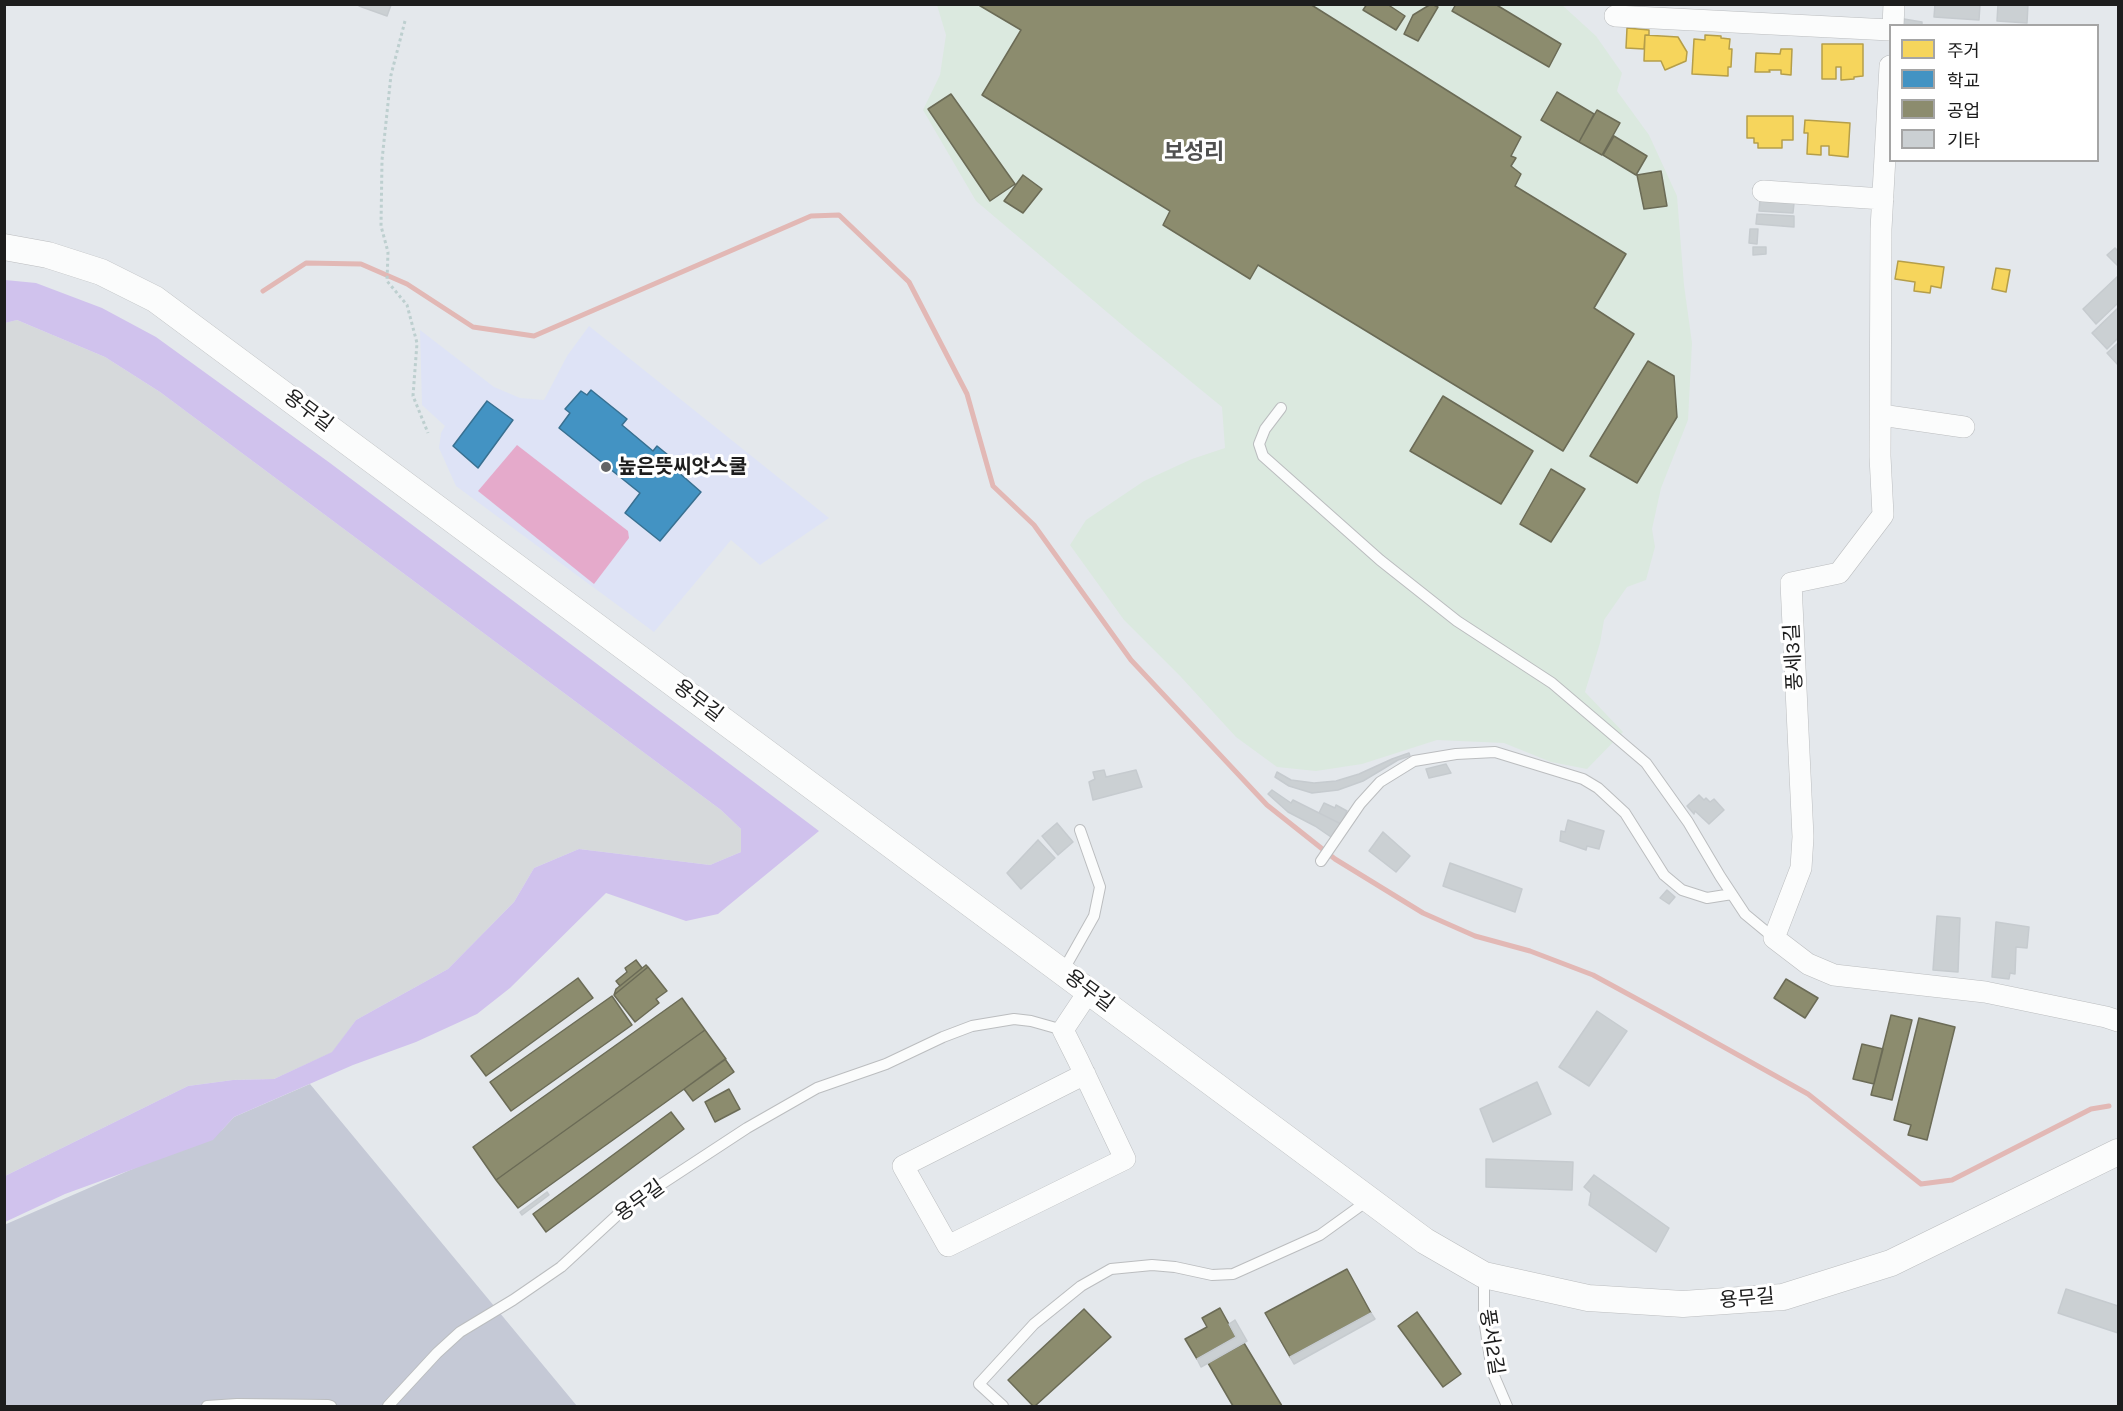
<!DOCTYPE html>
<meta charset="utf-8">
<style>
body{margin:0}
#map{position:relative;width:2123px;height:1411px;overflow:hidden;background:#e4e8ec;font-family:Karla,"Noto Sans KR",sans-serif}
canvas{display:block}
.frame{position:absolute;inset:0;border:6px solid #1d1d1d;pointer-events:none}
.legend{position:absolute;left:1889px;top:24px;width:210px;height:138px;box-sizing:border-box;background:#fff;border:2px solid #a5a5a5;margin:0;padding:8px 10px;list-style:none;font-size:18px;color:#1d1d1d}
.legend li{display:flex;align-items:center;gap:12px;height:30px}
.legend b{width:30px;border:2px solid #a5a5a5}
</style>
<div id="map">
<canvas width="2123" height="1411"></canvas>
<div class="frame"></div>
<ul class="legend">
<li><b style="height:16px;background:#f6d55c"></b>주거</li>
<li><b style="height:16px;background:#4393c3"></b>학교</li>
<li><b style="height:16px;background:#8c8c6e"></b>공업</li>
<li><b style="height:16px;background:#cbd0d3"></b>기타</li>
</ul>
</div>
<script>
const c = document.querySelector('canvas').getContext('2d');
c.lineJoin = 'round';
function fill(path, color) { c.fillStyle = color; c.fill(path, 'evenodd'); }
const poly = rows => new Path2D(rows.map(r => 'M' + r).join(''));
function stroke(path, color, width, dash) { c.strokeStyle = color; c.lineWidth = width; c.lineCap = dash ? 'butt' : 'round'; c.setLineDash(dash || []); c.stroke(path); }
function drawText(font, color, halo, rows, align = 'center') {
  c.font = font + ' Karla,"Noto Sans KR",sans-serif'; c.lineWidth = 6; c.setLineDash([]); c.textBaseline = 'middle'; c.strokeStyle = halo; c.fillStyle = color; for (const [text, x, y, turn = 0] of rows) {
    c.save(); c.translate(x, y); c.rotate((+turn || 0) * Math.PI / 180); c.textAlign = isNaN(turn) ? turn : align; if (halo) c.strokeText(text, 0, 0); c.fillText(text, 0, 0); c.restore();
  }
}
const residential = poly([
 [17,320,105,357,160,392,721,810,741,829,741,852,710,865,579,849,534,868,514,902,448,969,356,1020,333,1052,274,1079,233,1080,188,1086,5,1176,4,323]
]);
const industrial = poly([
 [937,5,1562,5,1596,36,1622,73,1617,91,1649,135,1677,196,1684,285,1692,343,1688,420,1661,488,1652,529,1655,547,1646,580,1627,587,1604,620,1600,643,1585,692,1623,732,1587,769,1551,762,1504,743,1437,740,1362,764,1316,771,1277,767,1236,737,1181,677,1124,620,1070,545,1086,520,1144,481,1192,459,1225,448,1222,407,1134,335,976,201,923,110,940,75,946,35]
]);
const education = poly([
 [589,326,829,518,760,565,731,540,654,632,456,486,439,448,441,433,445,426,422,405,420,330,494,387,520,398,544,400,567,356]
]);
const construction = poly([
 [310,1084,577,1406,5,1406,4,1225,222,1130,234,1117]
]);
const grass = poly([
 [5,280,36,283,102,308,156,337,330,463,819,831,718,914,686,921,606,893,510,988,477,1014,416,1042,353,1065,234,1117,213,1140,65,1194,5,1222,5,1176,188,1086,233,1080,274,1079,332,1052,356,1020,448,969,514,902,534,868,579,849,710,865,741,852,741,829,721,810,160,392,105,357,17,320,5,323]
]);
const pitch = poly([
 [517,445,628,531,629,538,594,584,478,491]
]);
const homes = poly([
 [1627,28,1649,30,1649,35,1645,35,1644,49,1626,48,1627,28],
 [1645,35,1678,37,1687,52,1686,61,1665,70,1661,61,1644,61,1645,35],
 [1705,35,1721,36,1721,38,1730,39,1729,49,1732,49,1731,67,1728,67,1728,76,1692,74,1694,39,1705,40,1705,35],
 [1822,44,1863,44,1863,76,1854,77,1854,79,1841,80,1841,67,1836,67,1836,79,1822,79,1822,44],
 [1781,49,1792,49,1791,75,1781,74,1781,70,1769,70,1770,72,1755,72,1756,53,1780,54,1781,49],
 [1747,116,1793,116,1793,140,1782,140,1782,148,1758,148,1758,143,1754,143,1754,138,1747,138,1747,116],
 [1805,120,1850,123,1848,157,1829,155,1829,146,1821,146,1821,155,1807,154,1808,133,1804,133,1805,120],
 [1898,261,1944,267,1941,288,1931,286,1930,293,1914,291,1915,282,1895,279,1898,261],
 [1996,268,2010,270,2006,292,1992,289,1996,268]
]);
const schools = poly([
 [591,390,627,419,622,425,653,451,657,446,673,459,669,464,701,492,660,541,625,513,640,493,559,428,570,413,565,409,581,391,587,395,591,390],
 [487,401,513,420,478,468,453,446,487,401]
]);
const industry = poly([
 [977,4,1310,4,1521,137,1511,156,1516,158,1511,166,1521,174,1515,186,1626,254,1594,308,1634,334,1563,451,1258,265,1250,279,1163,225,1170,211,982,95,1021,30,977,4],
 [1367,4,1387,4,1405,16,1396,30,1363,10,1367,4],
 [1431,4,1438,7,1418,41,1404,34,1413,15,1431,4],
 [1456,4,1495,4,1561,44,1549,67,1452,11,1456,4],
 [1557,92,1594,114,1579,142,1541,120,1557,92],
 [951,94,1015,184,990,201,928,109,951,94],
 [1597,110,1620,123,1602,155,1579,142,1597,110],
 [1614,136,1647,156,1636,175,1603,155,1614,136],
 [1661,171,1667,206,1644,209,1637,175,1661,171],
 [1023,175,1042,189,1023,213,1004,201,1023,175],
 [1648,361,1674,376,1677,417,1637,483,1590,456,1648,361],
 [1443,396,1533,451,1501,504,1410,451,1443,396],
 [1551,469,1585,489,1551,542,1520,524,1551,469],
 [636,960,642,968,620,986,616,981,627,972,625,968,636,960],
 [646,965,648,967,614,995,616,989,646,965],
 [648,967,667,991,656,999,659,1003,635,1022,614,995,648,967],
 [578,978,593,998,486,1076,471,1056,578,978],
 [1786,979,1818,998,1805,1018,1774,998,1786,979],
 [612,996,632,1025,511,1111,490,1082,612,996],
 [682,998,705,1030,496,1180,473,1147,682,998],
 [1891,1015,1912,1020,1892,1100,1871,1095,1891,1015],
 [1919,1018,1955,1027,1927,1140,1908,1135,1911,1125,1894,1120,1919,1018],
 [705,1030,726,1059,518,1208,496,1180,705,1030],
 [1862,1044,1883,1049,1874,1084,1853,1079,1862,1044],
 [725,1059,734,1072,693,1101,684,1089,725,1059],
 [729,1089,740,1109,715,1122,705,1102,729,1089],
 [671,1112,684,1129,546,1232,533,1214,671,1112],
 [1347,1269,1371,1313,1290,1357,1265,1313,1347,1269],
 [1220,1308,1236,1337,1197,1359,1185,1339,1207,1327,1202,1318,1220,1308],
 [1084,1309,1111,1337,1035,1406,1033,1406,1008,1380,1084,1309],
 [1417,1312,1461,1374,1443,1387,1398,1326,1417,1312],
 [1244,1343,1282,1406,1233,1406,1208,1363,1244,1343]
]);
const stream = poly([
 [263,291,306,263,361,264,407,284,473,327,534,336,811,216,839,215,909,282,967,394,993,486,1034,525,1131,660,1267,805,1335,859,1423,913,1475,936,1530,951,1593,975,1661,1012,1808,1094,1921,1184,1952,1180,2091,1109,2109,1106]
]);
const building = poly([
 [360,4,388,4,391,5,387,16,359,6,360,4],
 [1935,4,1980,4,1979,20,1934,17,1935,4],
 [1998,4,2028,4,2027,23,1997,21,1998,4],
 [1904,19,1922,22,1922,26,1903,26,1904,19],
 [1760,200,1794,203,1793,213,1759,211,1760,200],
 [1757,214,1794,216,1794,227,1756,224,1757,214],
 [1750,229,1758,229,1757,244,1749,243,1750,229],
 [1753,247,1766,247,1766,254,1753,255,1753,247],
 [2115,248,2118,251,2118,266,2107,255,2115,248],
 [2118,276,2118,303,2096,324,2083,309,2118,276],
 [2118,308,2118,338,2107,349,2092,333,2118,308],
 [2118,343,2118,365,2107,353,2118,343],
 [1409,753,1410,756,1398,760,1363,781,1338,790,1312,793,1289,786,1275,777,1277,772,1291,780,1314,783,1336,781,1359,774,1392,759,1409,753],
 [1446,764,1451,773,1429,778,1426,769,1446,764],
 [1104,770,1106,777,1136,770,1142,787,1093,800,1089,782,1095,779,1093,772,1104,770],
 [1272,790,1291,803,1293,800,1341,824,1331,837,1315,826,1288,812,1268,794,1272,790],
 [1699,795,1704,800,1706,798,1710,802,1714,799,1724,810,1709,824,1695,811,1694,814,1687,806,1699,795],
 [1324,803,1335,808,1336,805,1347,811,1341,824,1319,813,1324,803],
 [1568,820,1604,831,1599,849,1587,846,1586,850,1560,841,1561,831,1565,832,1568,820],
 [1057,823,1073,842,1058,855,1042,836,1057,823],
 [1383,832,1410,856,1396,872,1369,851,1383,832],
 [1038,840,1055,858,1021,889,1007,873,1038,840],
 [1450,863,1522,889,1515,912,1443,886,1450,863],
 [1667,890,1675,897,1669,904,1660,898,1667,890],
 [1937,916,1960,918,1958,972,1933,970,1937,916],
 [1996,922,2029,927,2027,948,2016,947,2015,974,2010,973,2009,979,1992,977,1996,922],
 [1597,1011,1627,1031,1589,1086,1559,1067,1597,1011],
 [1537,1082,1551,1114,1493,1142,1480,1109,1537,1082],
 [1486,1159,1573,1162,1572,1190,1486,1187,1486,1159],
 [1594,1175,1669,1228,1656,1252,1589,1205,1591,1193,1584,1187,1594,1175],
 [547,1192,549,1195,522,1215,520,1212,547,1192],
 [2066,1289,2118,1306,2118,1333,2058,1313,2066,1289],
 [1371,1313,1375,1319,1294,1364,1290,1357,1371,1313],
 [1235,1320,1247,1341,1201,1367,1197,1359,1236,1337,1229,1324,1235,1320]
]);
const path = poly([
 [405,21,391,75,382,160,381,226,388,252,387,281,407,305,417,343,413,396,428,433]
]);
const service = poly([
 [1281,408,1265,429,1259,444,1263,456,1380,560,1457,621,1552,683,1646,763,1688,822,1720,876,1745,914,1774,938],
 [1321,861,1360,804,1380,782,1414,761,1456,754,1495,752,1583,779,1598,788,1625,813,1664,875,1682,890,1707,898,1732,894],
 [1063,971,1094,916,1100,887,1080,830],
 [1484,1275,1484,1319,1492,1371,1507,1406],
 [207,1406,237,1404,328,1405,331,1406],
 [388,1406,437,1353,460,1332,513,1300,561,1267,625,1208,747,1128,817,1088,886,1064,943,1037,972,1026,1014,1019,1031,1021,1063,1030],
 [1003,1406,979,1384,1034,1324,1081,1286,1111,1269,1152,1265,1175,1267,1212,1275,1233,1274,1320,1235,1370,1199]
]);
const minor = poly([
 [1615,16,1890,30],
 [1893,26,1894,4],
 [1890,66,1881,229,1880,456,1883,515,1839,573,1791,583,1803,837,1801,868,1774,938,1808,964,1834,975,1985,992,2106,1017,2118,1021],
 [1763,191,1883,199],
 [1881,415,1964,427],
 [1085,1074,903,1166,948,1246,1125,1159,1078,1060,1063,1030,1089,991]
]);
const tertiary = poly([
 [4,247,48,255,101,272,155,299,1425,1241,1484,1275,1588,1298,1683,1304,1783,1297,1891,1263,2118,1152]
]);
const markers = [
 [606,467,6,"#636465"]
];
const streetNames = [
 ["용무길",308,411,37],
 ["풍세3길",1794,657,-93],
 ["용무길",698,701,37],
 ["용무길",1089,991,37],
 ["용무길",640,1201,-36],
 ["용무길",1747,1299,-5],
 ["풍서2길",1491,1342,81]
];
const poiNames = [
 ["높은뜻씨앗스쿨",618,467]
];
const quarterNames = [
 ["보성리",1194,153]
];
fill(residential, '#d6d9db');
fill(industrial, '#dbe9df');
fill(education, '#dee3f6');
fill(construction, '#c5c9d6');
fill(grass, '#d0c2ed');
fill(pitch, '#e5aacb');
fill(homes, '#f6d55c');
stroke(homes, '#b59e49', 1.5);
fill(schools, '#4393c3');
stroke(schools, '#387091', 1.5);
fill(industry, '#8c8c6e');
stroke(industry, '#6b6b56', 1.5);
stroke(stream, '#e2b8b5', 5);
fill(building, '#cbd0d3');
stroke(building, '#c6cbcf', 1.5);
stroke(service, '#bbbdbf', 12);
stroke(minor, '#bbbdbf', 22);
stroke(tertiary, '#bbbdbf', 27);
stroke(path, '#bdcfcf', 3, [3, 3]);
stroke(service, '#fbfcfc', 10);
stroke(minor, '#fbfcfc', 21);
stroke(tertiary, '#fbfcfc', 26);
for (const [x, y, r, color] of markers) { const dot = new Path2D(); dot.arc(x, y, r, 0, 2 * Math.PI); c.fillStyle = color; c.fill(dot); stroke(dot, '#fff', 2); }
drawText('20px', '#1d1d1d', '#fff', streetNames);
drawText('bold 20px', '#1d1d1d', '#fff', poiNames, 'left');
drawText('bold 22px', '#505050', '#fff', quarterNames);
</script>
